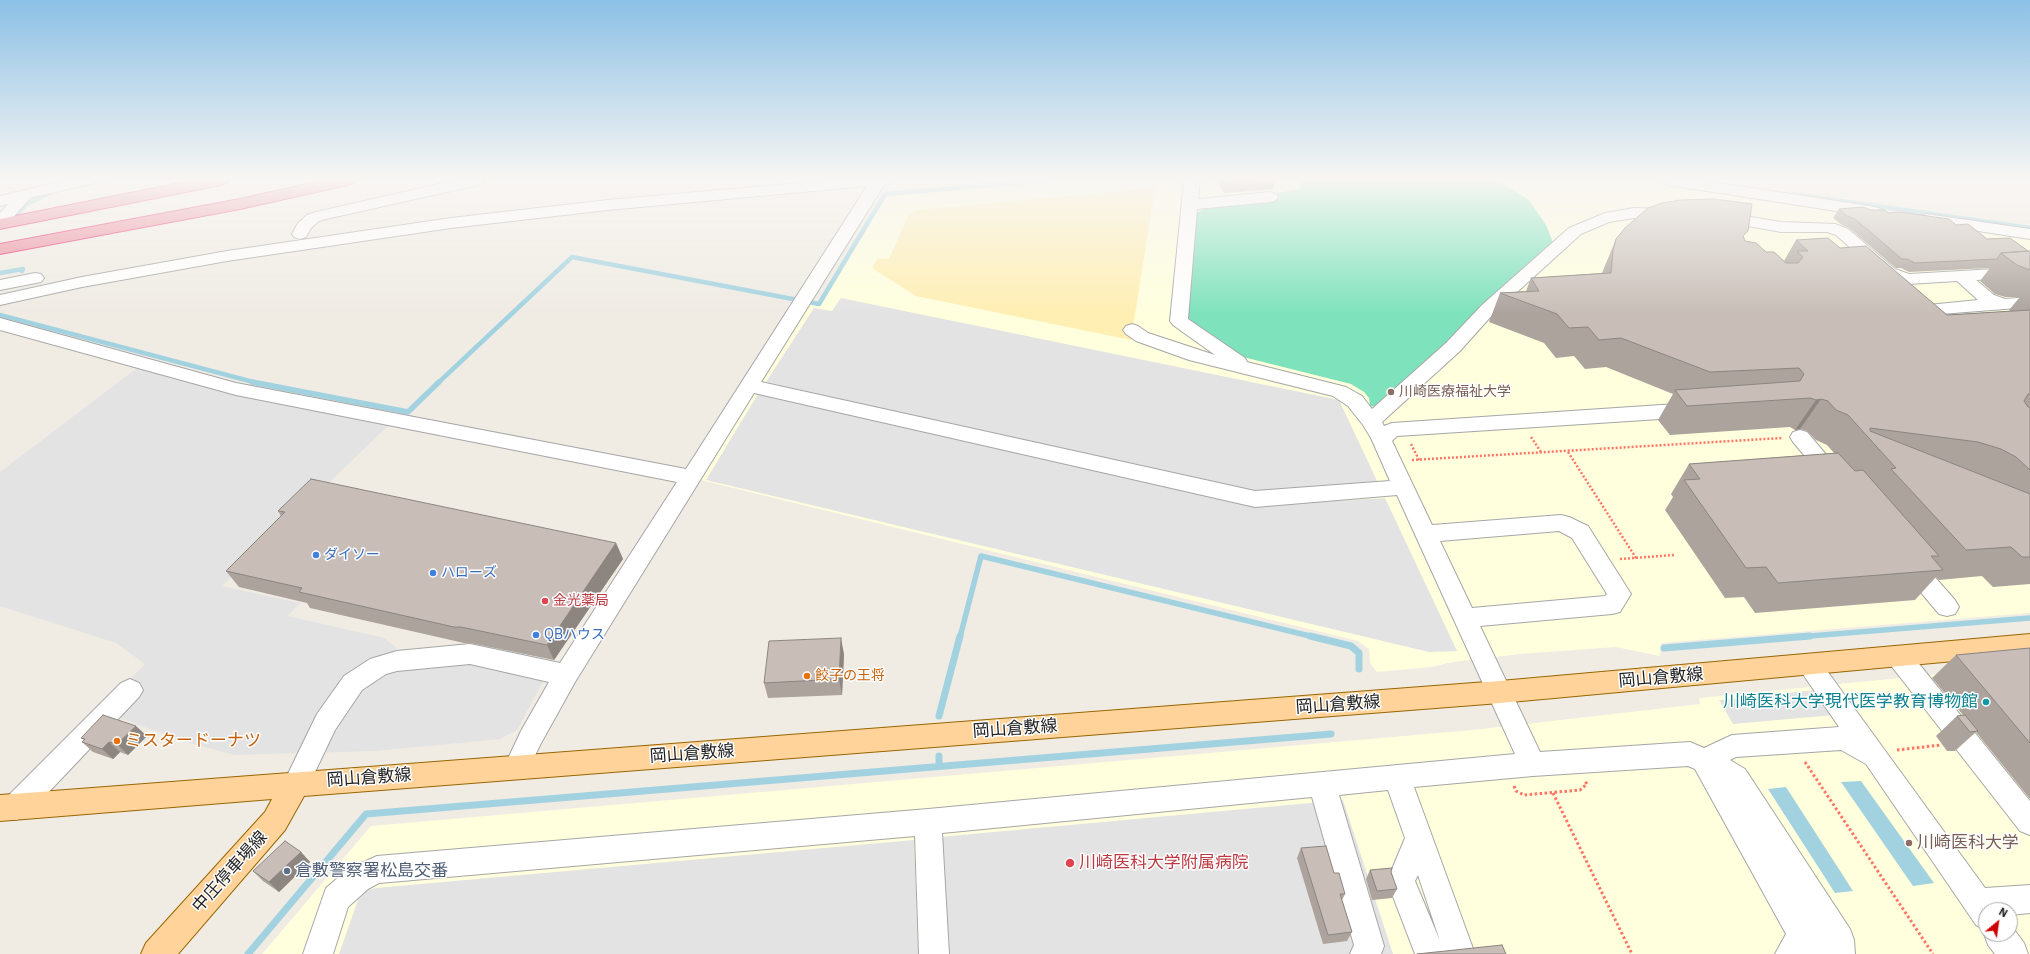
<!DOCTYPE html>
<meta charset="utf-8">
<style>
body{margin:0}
#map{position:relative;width:2030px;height:954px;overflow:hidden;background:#f0ece4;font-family:"IBM Plex Sans",sans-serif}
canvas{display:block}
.north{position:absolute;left:1978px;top:902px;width:40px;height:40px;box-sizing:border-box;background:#fff;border:1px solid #a5a5a5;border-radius:50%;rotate:29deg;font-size:11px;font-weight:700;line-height:16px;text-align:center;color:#1f1f1f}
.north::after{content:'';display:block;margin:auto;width:14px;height:18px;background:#cd0001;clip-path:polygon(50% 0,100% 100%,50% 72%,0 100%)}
</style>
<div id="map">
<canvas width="2030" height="954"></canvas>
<div class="north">N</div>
</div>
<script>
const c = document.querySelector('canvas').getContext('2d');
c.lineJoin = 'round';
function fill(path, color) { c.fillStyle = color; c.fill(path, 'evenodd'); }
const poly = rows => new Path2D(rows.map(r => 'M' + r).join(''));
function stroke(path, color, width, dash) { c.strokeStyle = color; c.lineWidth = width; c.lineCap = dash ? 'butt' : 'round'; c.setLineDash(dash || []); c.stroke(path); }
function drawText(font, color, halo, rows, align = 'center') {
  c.font = font + ' "IBM Plex Sans","Noto Sans JP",sans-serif'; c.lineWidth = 3; c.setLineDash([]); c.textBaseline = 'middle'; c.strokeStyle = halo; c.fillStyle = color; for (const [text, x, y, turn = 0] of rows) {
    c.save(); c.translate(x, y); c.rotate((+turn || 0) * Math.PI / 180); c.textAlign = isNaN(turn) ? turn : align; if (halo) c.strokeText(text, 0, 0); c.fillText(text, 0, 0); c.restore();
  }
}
const education = poly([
 [1065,180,1652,180,2030,236,2030,613,1661,643,1660,656,1616,647,1520,654,1453,662,1431,667,1377,672,1370,663,1369,649,1358,641,697,479,808,304,821,305,887,196],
 [2030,665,2030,954,262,954,371,826,1473,730,1700,704,1699,698],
 [1986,910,2010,910,2010,934,1986,934]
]);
const sand = poly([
 [1155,188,1131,340,916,296,872,268,878,258,889,259,908,216,916,210]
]);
const pitch = poly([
 [1297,180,1498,180,1529,200,1546,225,1554,245,1377,407,1370,406,1369,398,1364,392,1351,384,1239,356,1201,332,1190,320,1184,308,1190,221,1198,212,1206,208,1223,207,1236,202,1280,198,1276,193,1301,189]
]);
const parking = poly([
 [841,298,1339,400,1378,483,1256,494,766,382,814,308,832,311],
 [137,368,393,421,222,586,300,603,288,616,384,638,396,647,396,651,474,646,552,664,517,730,500,739,376,751,234,755,183,741,114,716,47,766,145,664,116,643,0,606,0,472],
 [758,394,1255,506,1385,498,1457,651,1429,652,706,480],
 [1816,690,1834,715,1733,724,1719,700],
 [1343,800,1393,954,944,954,939,837],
 [914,840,918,954,339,954,359,897,367,890,376,888]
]);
const water = poly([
 [1861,781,1934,883,1913,886,1841,782],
 [1786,787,1853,891,1835,893,1768,789]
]);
const streamFar2 = poly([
 [82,185,109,180],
 [1793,194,2030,228],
 [18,213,27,204,54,191],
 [0,273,23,269,22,271],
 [0,315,257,383],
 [438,383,572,257,819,304,885,194,1048,180]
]);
const streamFar1 = poly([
 [252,382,408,412,439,382],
 [960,637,981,556,1314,637],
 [1798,637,2030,618]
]);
const stream = poly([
 [1310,636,1351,646,1359,653,1359,669],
 [1664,648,1810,636],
 [939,716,960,636],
 [939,756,939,766],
 [248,954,366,814,1331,734]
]);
const pathFar1 = poly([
 [1531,437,1541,452],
 [1411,444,1419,460],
 [1568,452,1636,558],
 [1412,460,1782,438],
 [1620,559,1674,555]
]);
const path = poly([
 [1897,750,1941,745],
 [1805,762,1933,954],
 [1514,786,1516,791,1524,795,1580,790,1587,784,1585,781],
 [1553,793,1632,954]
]);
const minor = poly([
 [67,180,95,180,93,183,30,198,10,221,0,222,0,213,8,204,0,206,0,196,67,180],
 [456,180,485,180,483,183,478,185,326,219,319,221,311,228,306,237,300,239,294,237,292,234,298,223,307,215,316,212,456,180],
 [833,180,895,180,893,183,884,185,761,382,1255,491,1390,481,1371,438,1363,425,1348,406,1333,396,1189,360,1136,341,1126,334,1123,330,1126,326,1132,324,1138,326,1148,333,1215,355,1173,325,1170,321,1184,180,1200,180,1198,199,1270,192,1276,194,1278,197,1276,200,1270,202,1197,209,1188,319,1245,358,1247,362,1346,387,1362,396,1372,409,1446,343,1482,305,1569,228,1605,213,1634,208,1676,209,1678,212,1676,215,1634,218,1609,222,1581,234,1494,313,1460,351,1382,422,1384,426,1392,423,1691,403,1698,405,1701,410,1698,415,1691,417,1397,436,1392,441,1432,525,1561,515,1569,517,1588,526,1631,594,1620,612,1612,614,1480,626,1540,752,1690,742,1704,748,1732,735,1839,727,1796,664,1799,657,1808,654,1817,657,1985,888,2030,885,2030,913,2010,915,2010,910,1986,910,1986,930,1976,925,1866,764,1841,750,1736,757,1730,760,1745,769,1850,929,1854,940,1855,954,1775,954,1786,934,1695,769,1688,766,1533,776,1414,787,1475,954,1415,954,1387,881,1405,838,1388,790,1339,795,1384,946,1381,954,1350,954,1354,945,1312,797,942,833,949,954,919,954,915,836,379,883,368,889,348,907,333,954,303,954,326,888,348,869,377,856,928,809,1515,754,1397,495,1255,507,754,393,575,682,540,745,526,775,517,779,508,775,504,767,521,731,549,682,470,664,397,671,386,674,362,690,335,730,305,793,296,796,287,793,283,784,317,714,344,676,370,659,397,651,470,644,560,663,677,482,236,395,0,330,0,318,236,383,686,469,867,186,608,210,451,228,227,261,82,287,0,305,0,295,82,277,227,251,451,218,608,200,833,180],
 [1559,531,1572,538,1607,594,1605,596,1472,608,1440,541,1559,531],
 [1418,875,1440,941,1415,881,1418,875],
 [1661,180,1700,180,1875,207,1881,209,1883,212,1881,215,1875,217,1668,185,1663,183,1661,180],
 [1721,212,1781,222,1835,224,1848,229,1895,269,1909,274,2030,267,2030,277,1976,280,1994,295,2005,299,2030,297,2030,307,1928,315,1922,314,1919,310,1922,306,1928,305,1978,300,1957,281,1908,284,1883,277,1836,235,1827,232,1781,232,1715,220,1713,217,1715,214,1721,212],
 [1926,214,2030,229,2030,239,1920,222,1918,219,1920,216,1926,214],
 [35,273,41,274,44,278,41,282,0,290,0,280,35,273],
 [1800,430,1807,432,1840,471,1843,476,1840,481,1833,483,1826,481,1793,442,1790,437,1793,432,1800,430],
 [1910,555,1918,558,1955,600,1959,607,1955,614,1947,616,1939,614,1902,570,1899,564,1902,558,1910,555],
 [1898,646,1907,649,2030,801,2030,835,2020,831,1889,663,1886,656,1889,649,1898,646],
 [130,679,139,683,143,690,139,697,26,816,16,820,6,816,2,807,6,798,121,683,130,679],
 [2010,924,2024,943,2028,954,1995,954,1988,945,1984,934,1986,930,1986,934,2010,934,2010,924]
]);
const major = poly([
 [2030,634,2030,654,1500,703,304,796,285,830,178,954,141,954,146,943,265,812,272,799,0,821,0,795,1500,681,2030,634]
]);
const highway = poly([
 [195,180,229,180,227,183,221,185,0,229,0,219,195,180],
 [325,180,356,180,354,183,348,185,240,209,0,254,0,244,240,199,325,180]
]);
const wall = poly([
 [1217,180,1275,180,1273,189,1224,193],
 [1839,209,1871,210,1956,225,1987,239,2028,251,2030,251,2030,584,1993,587,1982,576,1939,580,1936,577,1915,600,1755,613,1744,597,1725,598,1665,510,1673,497,1671,494,1689,464,1834,453,1827,445,1816,440,1807,431,1800,429,1795,430,1790,427,1670,435,1658,420,1673,394,1606,367,1585,369,1574,356,1556,358,1544,343,1489,322,1500,293,1526,291,1531,278,1602,273,1604,268,1616,239,1744,238,1745,241,1784,261,1796,240,1840,248,1947,315,2010,311,2009,310,2020,297,2005,297,1995,294,1980,281,1990,268,1909,272,1901,268,1896,268,1849,228,1842,225,1833,218],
 [278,511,616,543,623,559,554,660,470,643,464,643,310,608,307,603,239,587,226,571,281,516],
 [2030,648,2030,799,1976,732,1955,751,1947,751,1936,736,1957,716,1963,715,1932,678,1956,655],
 [844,654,842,695,768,698,764,683],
 [147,736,128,755,120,752,113,759,93,752,82,742,84,740,81,738],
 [1301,848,1334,873,1345,894,1342,900,1352,932,1347,941,1323,944,1297,858],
 [301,852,310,862,279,892,263,881,253,871],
 [1370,870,1391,872,1397,889,1392,898,1372,900,1366,879]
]);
const shadedWall = poly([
 [1821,399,1800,429,1795,430,1816,400],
 [616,543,623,559,554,660,547,645],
 [841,638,844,654,842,695,839,679],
 [136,726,147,736,128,755,117,744],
 [109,742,120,752,113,759,102,749],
 [301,852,310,862,279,892,269,882]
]);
const building = poly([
 [1224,180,1254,180,1225,183,1224,180],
 [1714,199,1752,204,1748,231,1743,236,1745,241,1756,243,1766,252,1774,252,1786,263,1798,263,1803,257,1797,251,1808,251,1796,240,1828,238,1840,248,1866,246,1947,315,2030,310,2030,394,2028,394,2024,401,2028,407,2030,407,2030,470,2016,457,2001,449,1978,442,1870,428,1870,431,2030,494,2030,557,2022,557,2011,547,1966,550,1891,469,1896,468,1848,415,1836,410,1828,401,1821,399,1816,400,1810,398,1687,406,1675,390,1800,381,1804,374,1799,368,1710,372,1621,338,1599,340,1588,327,1569,328,1557,314,1500,293,1539,291,1531,278,1611,273,1613,250,1616,239,1625,228,1648,208,1662,203,1680,200,1714,199],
 [1863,207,1871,210,1885,210,1888,213,1900,212,1949,219,1956,225,1968,224,1987,239,2010,238,2028,251,2001,253,1997,259,1915,263,1907,259,1902,259,1855,219,1847,216,1839,209,1863,207],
 [2030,251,2030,269,2027,269,2017,265,2001,253,2030,251],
 [1838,453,1855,471,1863,470,1939,556,1931,556,1943,570,1778,583,1766,567,1746,568,1684,480,1700,479,1689,464,1838,453],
 [311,479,616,543,547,645,461,627,454,627,299,592,302,588,226,571,285,512,278,511,311,479],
 [841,638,839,679,764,683,769,641,841,638],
 [2030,648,2030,743,1956,655,2030,648],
 [103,715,136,726,117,744,109,742,102,749,82,742,85,739,81,738,103,715],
 [1965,715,1978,731,1970,732,1957,716,1965,715],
 [285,841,301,852,269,882,253,871,285,841],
 [1326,846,1334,873,1339,873,1345,894,1340,894,1352,932,1328,935,1301,848,1326,846],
 [1392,868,1391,872,1397,889,1377,891,1370,870,1392,868],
 [1502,945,1506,954,1417,954,1502,945]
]);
const markers = [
 [1391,392,4,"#8d6e63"],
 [316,555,4,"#3f7fe0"],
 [433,573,4,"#3f7fe0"],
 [545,601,4,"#e0444e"],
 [536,635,4,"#3f7fe0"],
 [807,676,4,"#e8710a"],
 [1986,702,4,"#0f9aa8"],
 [117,741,4,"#e8710a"],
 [1909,843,4,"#8d6e63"],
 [1070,863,5,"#e0444e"],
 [287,871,4,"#5c6f8a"]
];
const educationNames = [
 ["川崎医療福祉大学",1399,392]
];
const shopNames = [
 ["ダイソー",324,555],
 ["ハローズ",441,573],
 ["QBハウス",544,635]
];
const healthNames = [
 ["金光薬局",553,601]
];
const foodNames = [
 ["餃子の王将",815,676]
];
const nearStreetnames = [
 ["岡山倉敷線",1661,678,-5],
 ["岡山倉敷線",1338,705,-4],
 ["岡山倉敷線",1015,729,-4],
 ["岡山倉敷線",692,754,-4],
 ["岡山倉敷線",369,778,-4],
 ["中庄停車場線",230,872,-48]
];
const nearCulturenames = [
 ["川崎医科大学現代医学教育博物館",1978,702]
];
const nearFoodnames = [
 ["ミスタードーナツ",125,741]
];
const nearEducationnames = [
 ["川崎医科大学",1917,843]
];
const nearHealthnames = [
 ["川崎医科大学附属病院",1079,863]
];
const nearServicenames = [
 ["倉敷警察署松島交番",295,871]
];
fill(education, '#ffffde');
fill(sand, '#ffefb3');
fill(pitch, '#7ee3bc');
fill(parking, '#e3e3e3');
fill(water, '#a2d2e0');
stroke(streamFar2, '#a2d2e0', 4.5);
stroke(streamFar1, '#a2d2e0', 5.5);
stroke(stream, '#a2d2e0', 7);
stroke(minor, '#a6a6a6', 2);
stroke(major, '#960', 2);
stroke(highway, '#e41c61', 2);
stroke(pathFar1, '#ff7566', 2.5, [2, 2]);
stroke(path, '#ff7566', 3, [2.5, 2.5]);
fill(minor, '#fff');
fill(major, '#ffd39a');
fill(highway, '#eb889b');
fill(wall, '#aca39d');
fill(shadedWall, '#8c8580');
fill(building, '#c8beb7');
stroke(building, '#8c8580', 1);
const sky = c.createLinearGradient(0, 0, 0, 314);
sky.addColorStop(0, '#8cc0e5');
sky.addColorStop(0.57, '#f8f6f3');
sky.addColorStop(1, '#f8f6f300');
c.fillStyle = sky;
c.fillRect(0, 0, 2030, 314);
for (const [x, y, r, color] of markers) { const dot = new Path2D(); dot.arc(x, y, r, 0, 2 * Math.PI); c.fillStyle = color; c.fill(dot); stroke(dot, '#fff', 1.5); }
drawText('14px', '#785e54', '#fff', educationNames, 'left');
drawText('14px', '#366cbe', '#fff', shopNames, 'left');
drawText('14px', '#be3a42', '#fff', healthNames, 'left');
drawText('14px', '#c56008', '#fff', foodNames, 'left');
drawText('17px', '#1f1f1f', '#fff', nearStreetnames);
drawText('17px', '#0d838f', '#fff', nearCulturenames, 'right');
drawText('17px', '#c56008', '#fff', nearFoodnames, 'left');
drawText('17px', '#785e54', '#fff', nearEducationnames, 'left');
drawText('17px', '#be3a42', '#fff', nearHealthnames, 'left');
drawText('17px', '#4e5e75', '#fff', nearServicenames, 'left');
</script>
